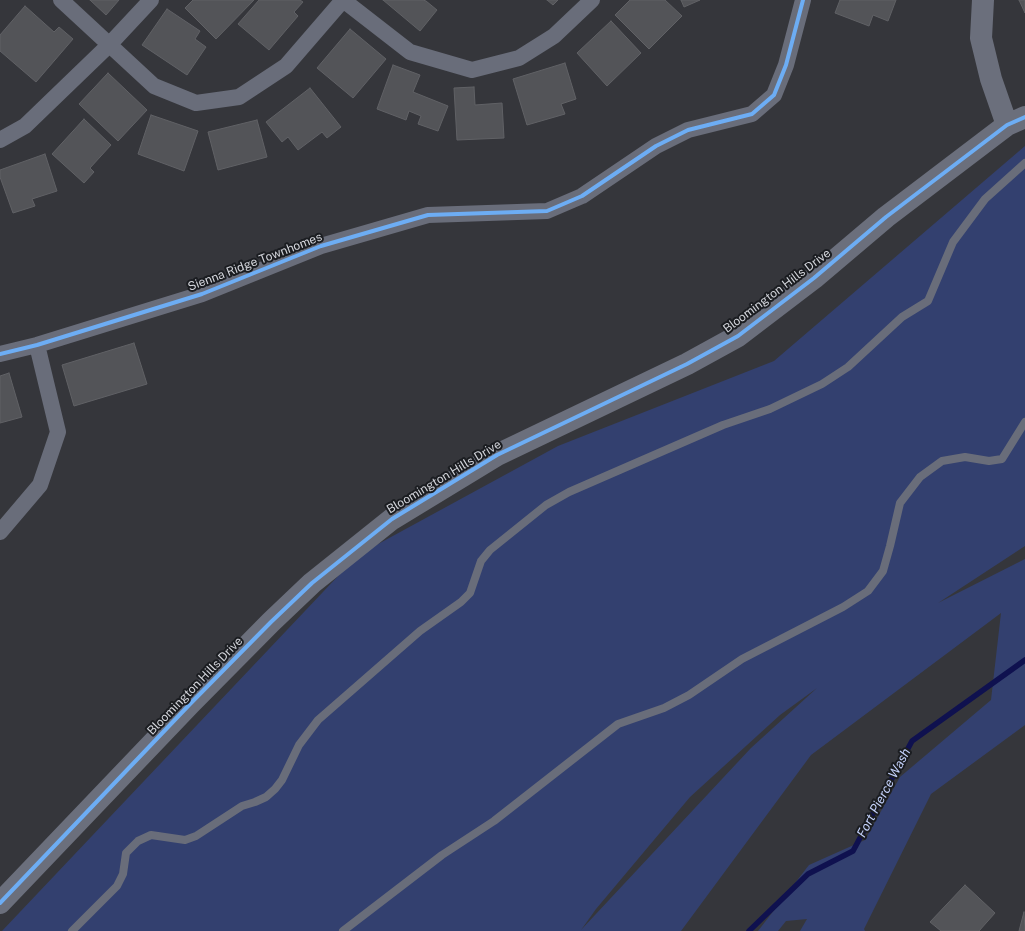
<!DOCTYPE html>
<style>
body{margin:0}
canvas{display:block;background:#35363b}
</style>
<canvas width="1025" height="931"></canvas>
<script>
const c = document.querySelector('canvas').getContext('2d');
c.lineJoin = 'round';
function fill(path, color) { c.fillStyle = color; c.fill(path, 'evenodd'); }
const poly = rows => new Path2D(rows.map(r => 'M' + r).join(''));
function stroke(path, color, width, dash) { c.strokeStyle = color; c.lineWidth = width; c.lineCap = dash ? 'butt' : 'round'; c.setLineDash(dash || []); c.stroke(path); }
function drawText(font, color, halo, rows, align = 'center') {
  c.font = font + ' "Public Sans",sans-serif'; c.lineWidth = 4; c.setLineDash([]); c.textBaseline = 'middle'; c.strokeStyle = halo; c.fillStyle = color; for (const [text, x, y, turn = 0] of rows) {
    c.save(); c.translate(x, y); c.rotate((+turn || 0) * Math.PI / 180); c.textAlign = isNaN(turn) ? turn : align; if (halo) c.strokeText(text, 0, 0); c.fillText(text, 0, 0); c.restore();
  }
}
const green = poly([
 [1025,146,1025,546,938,603,1025,559,1025,725,931,794,864,929,865,931,800,931,807,919,786,921,778,931,758,931,809,865,865,840,900,777,991,700,1001,613,811,755,681,931,2,931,358,555,558,446,774,361],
 [817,688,751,748,581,930,596,909,690,797,780,715]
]);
const stream = poly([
 [749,931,808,874,853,851,912,741,1025,660]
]);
const building = poly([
 [90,0,119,0,106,15,90,0],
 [193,0,254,0,216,39,185,8,193,0],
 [259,0,300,0,303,2,294,12,298,16,269,50,238,24,259,0],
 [383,0,423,0,426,1,437,10,420,31,383,0],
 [547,0,558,0,553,5,547,0],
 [630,0,665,0,682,16,649,49,615,15,630,0],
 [681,0,700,0,684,7,681,0],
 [840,0,896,0,888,21,873,15,869,26,835,13,840,0],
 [1019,0,1025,0,1025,13,1019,0],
 [25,6,54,32,59,27,73,39,36,82,0,51,0,35,25,6],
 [167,9,200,31,195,39,206,47,187,75,142,45,167,9],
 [611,21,641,53,607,86,577,53,611,21],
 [350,29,386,59,353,98,317,68,350,29],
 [565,63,576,99,561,104,565,114,527,125,513,79,565,63],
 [393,65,420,75,413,92,448,106,438,131,418,124,421,116,409,111,406,120,377,109,393,65],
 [108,73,147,110,118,141,79,104,108,73],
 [474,87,475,105,502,103,504,138,457,140,454,88,474,87],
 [310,88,341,127,327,138,322,132,298,150,288,137,282,142,266,122,310,88],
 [151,115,198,131,184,171,138,154,151,115],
 [84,119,111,145,90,168,94,172,84,183,52,154,84,119],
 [257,120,267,157,218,170,208,132,257,120],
 [45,154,57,191,32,199,35,206,13,213,0,177,0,170,45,154],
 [134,343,147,384,74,406,62,365,134,343],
 [9,373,22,417,0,423,0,376,9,373],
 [965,885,995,913,979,931,941,931,930,922,965,885],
 [1024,912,1025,931,1019,931,1024,912]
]);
const lane = poly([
 [72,931,117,886,123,874,126,853,138,841,151,835,185,840,196,836,242,806,255,802,266,797,275,789,282,780,299,745,318,720,420,631,461,602,470,593,481,561,490,550,546,505,569,492,723,425,770,409,822,384,848,367,902,317,928,301,953,242,985,199,1025,163],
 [343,931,442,855,494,821,618,724,664,708,689,695,742,659,843,607,868,591,883,571,890,546,900,503,920,477,942,461,965,457,989,461,1002,459,1025,422]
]);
const street = poly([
 [61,0,154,86,196,103,239,97,286,66,343,0],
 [343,0,410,52,472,70,519,58,554,36,592,0],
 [0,140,25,126,109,45,151,0],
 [0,354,37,345,202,294,321,246,428,215,547,211,582,196,656,146,688,130,752,114,774,95,786,65,803,0],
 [0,532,40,485,58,432,37,345]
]);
const secondary = poly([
 [983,0,981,38,991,79,1007,125],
 [0,903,190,704,271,622,312,583,392,519,497,455,687,364,738,336,814,278,886,217,1007,125,1025,117]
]);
const cycleway = poly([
 [0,354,37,345,202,294,321,246,428,215,547,211,582,196,656,146,688,130,752,114,774,95,786,65,803,0],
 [0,903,190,704,271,622,312,583,392,519,497,455,687,364,738,336,814,278,886,217,1007,125,1025,117]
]);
const streetNames = [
 ["Sienna Ridge Townhomes",255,262,-21],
 ["Bloomington Hills Drive",777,291,-37],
 ["Bloomington Hills Drive",444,477,-31],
 ["Bloomington Hills Drive",195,686,-46]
];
const waterNames = [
 ["Fort Pierce Wash",884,793,-62]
];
fill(green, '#33406f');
stroke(stream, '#0f114f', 5.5);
fill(building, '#535458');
stroke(building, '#606165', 1);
stroke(lane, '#696d7a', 8);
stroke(street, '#696d7a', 16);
stroke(secondary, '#6b6f7c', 22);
stroke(cycleway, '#6dadf4', 4);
drawText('12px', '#d2d4da', '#1b1d21', streetNames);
drawText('italic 13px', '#c4d2fb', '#1b1d21', waterNames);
</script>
